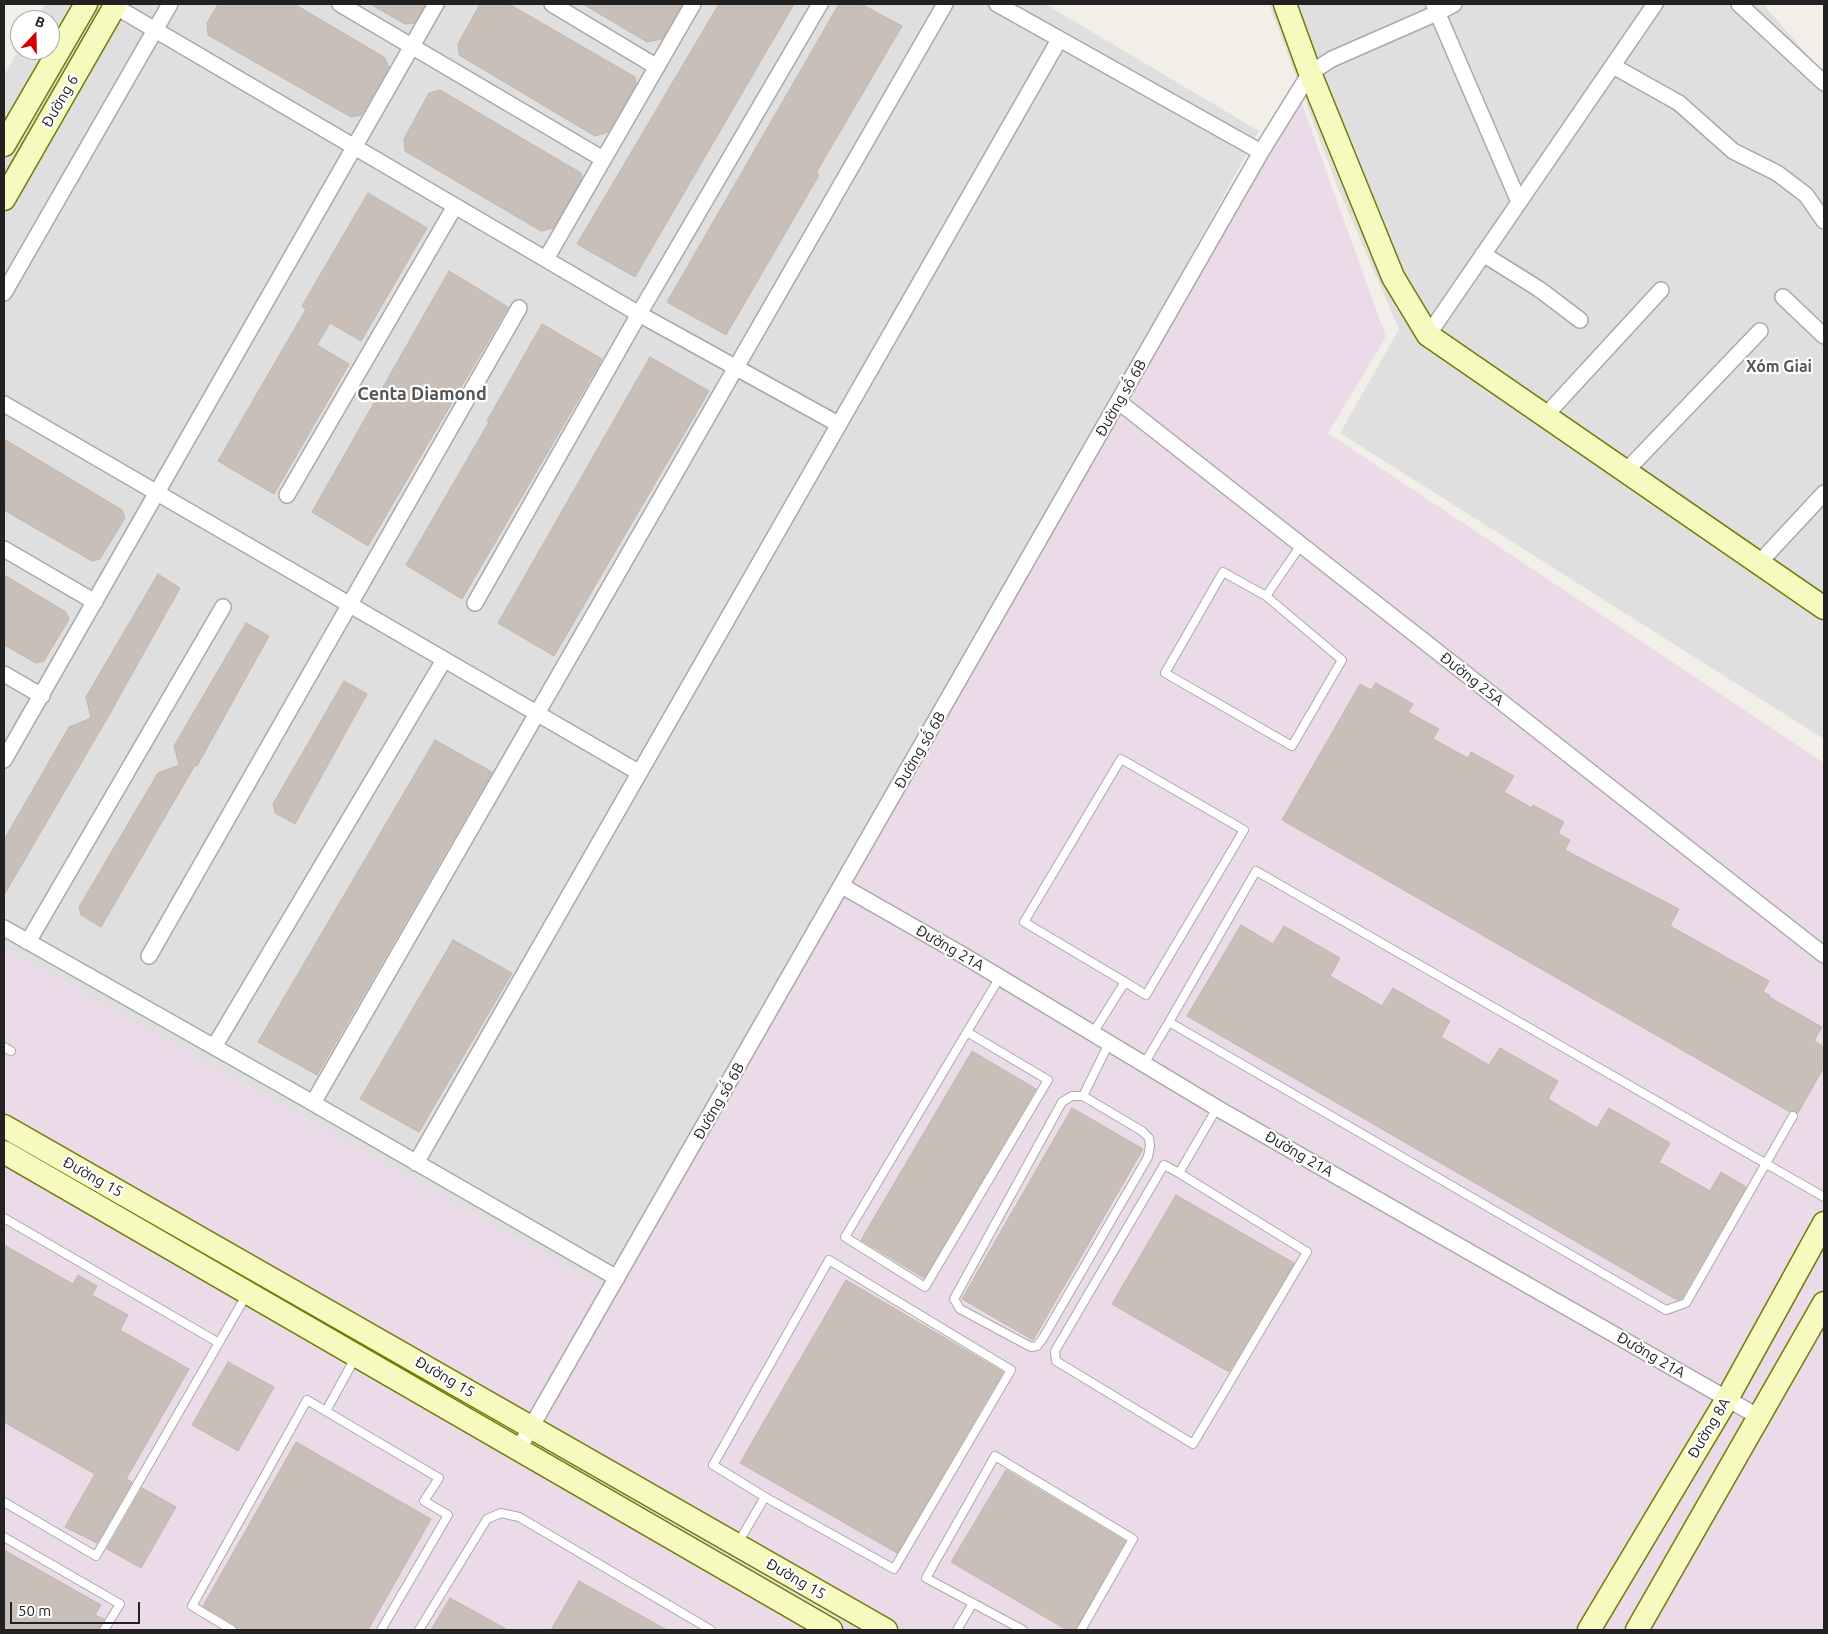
<!DOCTYPE html>
<meta charset="utf-8">
<style>
body{margin:0}
#map{position:relative;width:1828px;height:1634px;overflow:hidden;background:#f2efe9;font-family:Ubuntu,sans-serif}
canvas{display:block}
.frame{position:absolute;inset:0;border:5px solid #222;pointer-events:none}
.north{position:absolute;left:10px;top:10px;width:50px;height:50px;box-sizing:border-box;background:#fff;border:1px solid #a7a7a7;border-radius:50%;rotate:21deg;font-size:14px;font-weight:700;line-height:20px;text-align:center;color:#222}
.north::after{content:'';display:block;margin:auto;width:18px;height:22px;background:#d40000;clip-path:polygon(50% 0,100% 100%,50% 72%,0 100%)}
.scale{position:absolute;left:10px;top:1602px;width:130px;height:22px;box-sizing:border-box;border:2px solid #222;border-top:0;padding-left:6px;font-size:15px;line-height:18px;white-space:nowrap;color:#222;-webkit-text-stroke:4px #fff;paint-order:stroke}
</style>
<div id="map">
<canvas width="1828" height="1634"></canvas>
<div class="frame"></div>
<div class="north">B</div>
<div class="scale">50 m</div>
</div>
<script>
const c = document.querySelector('canvas').getContext('2d');
c.lineJoin = 'round';
function fill(path, color) { c.fillStyle = color; c.fill(path, 'evenodd'); }
const poly = rows => new Path2D(rows.map(r => 'M' + r).join(''));
function stroke(path, color, width, dash) { c.strokeStyle = color; c.lineWidth = width; c.lineCap = dash ? 'butt' : 'round'; c.setLineDash(dash || []); c.stroke(path); }
function drawText(font, color, halo, rows, align = 'center') {
  c.font = font + ' Ubuntu,sans-serif'; c.lineWidth = 4.5; c.setLineDash([]); c.textBaseline = 'middle'; c.strokeStyle = halo; c.fillStyle = color; for (const [text, x, y, turn = 0] of rows) {
    c.save(); c.translate(x, y); c.rotate((+turn || 0) * Math.PI / 180); c.textAlign = isNaN(turn) ? turn : align; if (halo) c.strokeText(text, 0, 0); c.fillText(text, 0, 0); c.restore();
  }
}
const residential = poly([
 [45,4,1045,4,1259,131,553,1429,4,1111,4,76,20,47,20,50,50,50,50,20,36,20],
 [1269,4,1763,4,1824,74,1824,739,1340,433,1399,329,1337,186]
]);
const industrial = poly([
 [1300,98,1386,337,1328,433,1824,763,1824,1630,4,1630,4,947,612,1292]
]);
const building = poly([
 [218,4,294,4,384,57,389,67,361,115,351,117,208,35,207,23,218,4],
 [370,4,425,4,415,23,405,24,370,4],
 [480,4,509,4,635,77,636,84,608,132,595,136,459,55,458,44,480,4],
 [583,4,682,4,662,39,647,42,583,4],
 [719,4,794,4,635,277,577,244,719,4],
 [839,4,861,4,902,26,816,173,819,175,726,335,667,302,839,4],
 [440,90,581,173,582,178,553,228,541,231,405,151,404,139,429,93,440,90],
 [368,193,427,228,361,341,330,323,317,345,349,364,274,494,218,461,306,309,302,306,368,193],
 [449,271,508,307,368,546,312,512,449,271],
 [542,324,602,359,462,599,406,565,489,422,487,421,542,324],
 [650,357,709,391,554,656,498,623,650,357],
 [4,439,122,510,125,518,100,559,92,561,4,510,4,439],
 [158,574,180,588,108,717,4,895,4,840,69,727,91,718,86,697,158,574],
 [4,575,66,612,69,619,44,661,36,663,4,645,4,575],
 [246,623,269,636,197,766,195,765,101,927,81,915,79,907,158,773,179,765,174,746,246,623],
 [344,681,367,694,295,824,275,813,273,804,344,681],
 [1376,683,1413,704,1408,712,1439,729,1433,739,1468,758,1471,752,1514,776,1504,792,1532,808,1533,805,1564,822,1558,833,1570,840,1565,850,1679,909,1670,926,1769,981,1763,992,1770,995,1769,997,1822,1027,1814,1041,1824,1047,1824,1067,1798,1113,1790,1112,1282,820,1360,684,1371,690,1376,683],
 [435,740,492,772,317,1075,258,1042,435,740],
 [1241,925,1273,944,1284,926,1340,958,1330,976,1382,1006,1393,988,1450,1021,1441,1037,1489,1065,1500,1048,1558,1081,1548,1099,1597,1128,1609,1108,1670,1143,1659,1162,1710,1191,1721,1172,1746,1187,1682,1298,1677,1300,1187,1016,1241,925],
 [453,940,512,973,419,1132,360,1099,453,940],
 [972,1051,1036,1089,924,1278,861,1240,972,1051],
 [1072,1108,1143,1149,1033,1340,962,1299,1072,1108],
 [1176,1195,1294,1263,1229,1372,1112,1304,1176,1195],
 [4,1245,73,1284,78,1275,97,1286,92,1295,128,1315,120,1330,189,1369,126,1479,132,1482,97,1543,65,1527,95,1474,4,1422,4,1245],
 [846,1280,1003,1372,897,1553,740,1463,846,1280],
 [228,1362,274,1387,238,1451,192,1425,228,1362],
 [296,1442,431,1519,368,1630,238,1630,235,1625,203,1606,296,1442],
 [1006,1470,1125,1541,1075,1630,1067,1630,951,1562,1006,1470],
 [142,1488,176,1507,141,1568,107,1549,142,1488],
 [4,1550,101,1605,95,1615,104,1619,98,1630,4,1630,4,1550],
 [579,1581,667,1630,551,1630,579,1581],
 [450,1598,508,1630,431,1630,450,1598]
]);
const lane = poly([
 [1266,596,1342,660,1292,746,1165,673,1223,572,1266,596,1301,545],
 [1169,1022,1256,871,1824,1197],
 [967,1032,1048,1080,925,1287,845,1237,967,1032,1000,977],
 [1093,1033,1125,982,1024,922,1121,759,1244,830,1146,995,1125,982],
 [4,1047,11,1051],
 [1144,1064,1169,1022,1666,1310,1686,1303,1793,1116],
 [1083,1096,1142,1131,1149,1138,1150,1146,1148,1157,1043,1338,1037,1346,1031,1347,960,1309,954,1299,1062,1102,1072,1096,1083,1096,1109,1043],
 [1179,1173,1307,1252,1193,1444,1056,1361,1055,1351,1164,1165,1179,1173,1217,1108],
 [4,1218,219,1343],
 [326,1411,355,1358],
 [4,1502,96,1556,247,1294],
 [4,1537,120,1604,104,1630],
 [738,1543,765,1497,713,1465,829,1260,1011,1370,894,1569,765,1497],
 [232,1630,192,1606,307,1400,439,1478,424,1501,448,1515,381,1630],
 [419,1630,487,1519,501,1513,519,1517,711,1630],
 [957,1630,973,1603],
 [1023,1630,926,1578,995,1456,1133,1539,1081,1630]
]);
const street = poly([
 [111,4,639,314,838,424],
 [340,4,603,159],
 [552,4,657,67],
 [997,4,1261,152],
 [1739,4,1824,83],
 [1434,5,1519,202],
 [1613,66,1679,103,1733,151,1777,173,1806,195,1824,221],
 [1483,254,1539,289,1580,320],
 [546,259,693,4],
 [4,293,170,4],
 [1783,297,1824,336],
 [1428,335,1655,4],
 [1119,402,1824,955],
 [4,404,638,772],
 [1545,416,1661,290],
 [1626,471,1760,331],
 [287,495,455,206],
 [4,549,95,602],
 [1759,563,1824,493],
 [475,603,639,314,820,4],
 [4,674,42,696],
 [4,760,436,4],
 [842,886,961,954,1217,1108,1759,1417],
 [4,928,292,1091,617,1278],
 [28,942,223,607],
 [149,956,519,308],
 [214,1047,444,660],
 [313,1103,945,4],
 [416,1163,1059,40],
 [518,1450,1261,152,1310,73,1332,59,1437,13,1454,4]
]);
const secondary = poly([
 [1285,4,1310,73,1393,277,1428,335,1824,608],
 [4,145,86,4],
 [4,199,116,4],
 [4,1126,886,1630],
 [4,1152,831,1630],
 [1589,1630,1727,1399,1824,1223],
 [1637,1630,1824,1303]
]);
const streetNames = [
 ["Đường 6",60,101,-60],
 ["Đường số 6B",1121,398,-60],
 ["Đường 25A",1472,679,38],
 ["Đường số 6B",920,750,-60],
 ["Đường 21A",950,948,30],
 ["Đường số 6B",719,1101,-60],
 ["Đường 21A",1299,1154,30],
 ["Đường 15",93,1177,29],
 ["Đường 21A",1651,1355,30],
 ["Đường 15",445,1377,30],
 ["Đường 8A",1709,1428,-59],
 ["Đường 15",796,1579,30]
];
const neighbourhoodNames = [
 ["Xóm Giai",1779,367]
];
const quarterNames = [
 ["Centa Diamond",422,394]
];
fill(residential, '#e0dfdf');
fill(industrial, '#ebdbe8');
fill(building, '#c7bfb8');
stroke(building, '#c4b6ab', 1);
stroke(lane, '#a9a9a9', 10);
stroke(street, '#a9a9a9', 18);
stroke(secondary, '#707d05', 25);
stroke(lane, '#fff', 8);
stroke(street, '#fff', 15);
stroke(secondary, '#f7fabf', 22);
drawText('15px', '#222', '#fff', streetNames);
drawText('bold 16px', '#555', '#fff', neighbourhoodNames);
drawText('bold 18px', '#555', '#fff', quarterNames);
</script>
